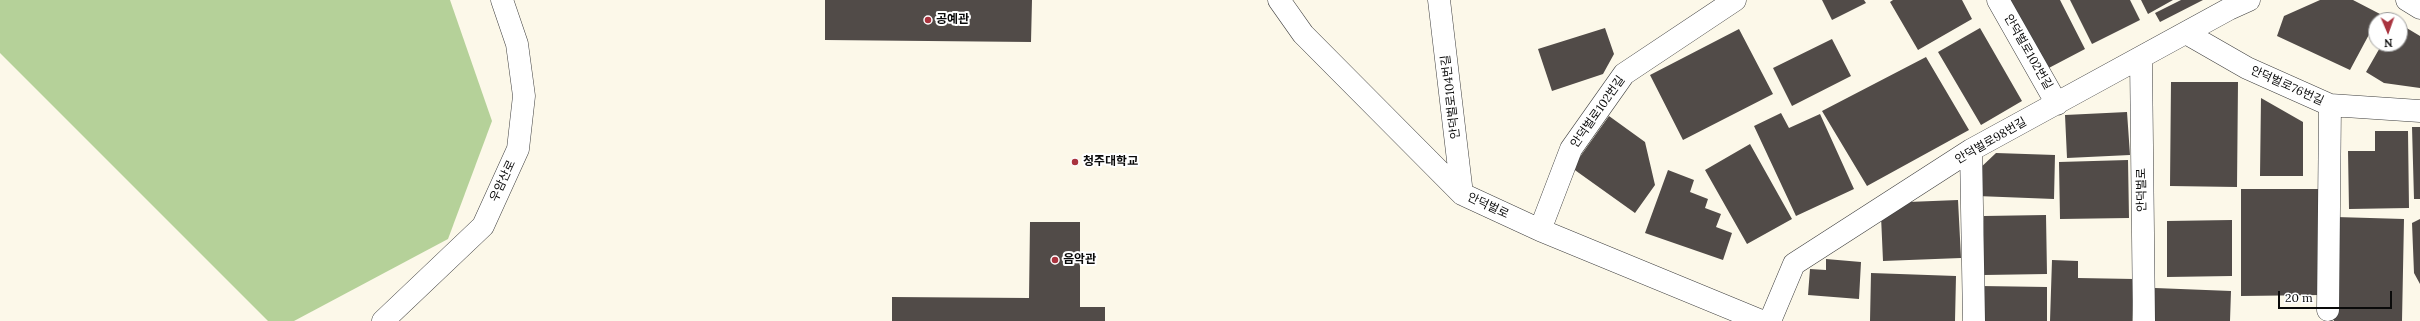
<!DOCTYPE html>
<meta charset="utf-8">
<style>
body{margin:0}
#map{position:relative;width:2420px;height:321px;overflow:hidden;background:#fcf8e9;font-family:Lora,serif}
canvas{display:block}
.north{position:absolute;left:2368px;top:12px;width:40px;height:40px;box-sizing:border-box;background:#fff;border:1px solid #9d9d9d;border-radius:50%;rotate:178deg;font-size:11px;font-weight:700;line-height:16px;text-align:center;color:#0a0a0a}
.north::after{content:'';display:block;margin:auto;width:14px;height:18px;background:#a9333e;clip-path:polygon(50% 0,100% 100%,50% 72%,0 100%)}
.scale{position:absolute;left:2278px;top:291px;width:114px;height:18px;box-sizing:border-box;border:2px solid #0a0a0a;border-top:0;padding-left:5px;font-size:12px;line-height:14px;white-space:nowrap;color:#0a0a0a;-webkit-text-stroke:3px #fff;paint-order:stroke}
</style>
<div id="map">
<canvas width="2420" height="321"></canvas>
<div class="north">N</div>
<div class="scale">20 m</div>
</div>
<script>
const c = document.querySelector('canvas').getContext('2d');
c.lineJoin = 'round';
function fill(path, color) { c.fillStyle = color; c.fill(path, 'evenodd'); }
const poly = rows => new Path2D(rows.map(r => 'M' + r).join(''));
function stroke(path, color, width, dash) { c.strokeStyle = color; c.lineWidth = width; c.lineCap = dash ? 'butt' : 'round'; c.setLineDash(dash || []); c.stroke(path); }
function drawText(font, color, halo, rows, align = 'center') {
  c.font = font + ' Lora,"Noto Sans KR",serif'; c.lineWidth = 4; c.setLineDash([]); c.textBaseline = 'middle'; c.strokeStyle = halo; c.fillStyle = color; for (const [text, x, y, turn = 0] of rows) {
    c.save(); c.translate(x, y); c.rotate((+turn || 0) * Math.PI / 180); c.textAlign = isNaN(turn) ? turn : align; if (halo) c.strokeText(text, 0, 0); c.fillText(text, 0, 0); c.restore();
  }
}
const forest = poly([
 [0,0,450,0,492,121,448,239,294,321,268,321,0,53]
]);
const building = poly([
 [825,0,1032,0,1031,42,825,40],
 [1822,0,1864,0,1866,3,1832,20],
 [1893,0,1962,0,1972,19,1918,50,1890,2],
 [2008,0,2060,0,2085,49,2045,70],
 [2070,0,2130,0,2140,20,2092,44],
 [2141,0,2173,0,2148,14],
 [2181,0,2203,0,2160,22,2155,13],
 [2320,0,2353,0,2380,14,2350,70,2277,36,2284,16],
 [2400,24,2420,36,2420,88,2384,83,2366,72,2382,44,2400,44],
 [1605,28,1614,54,1603,74,1552,91,1538,49],
 [1980,28,2022,101,1981,125,1938,52],
 [1739,29,1773,94,1683,140,1650,75],
 [1832,39,1851,76,1792,106,1773,68],
 [1926,57,1969,130,1867,186,1822,111],
 [2171,82,2238,82,2237,187,2170,186],
 [2261,98,2303,122,2303,176,2260,176],
 [2127,112,2130,155,2067,158,2065,115],
 [1781,113,1789,128,1820,114,1854,189,1796,216,1754,126],
 [1609,116,1645,142,1655,185,1635,213,1572,168],
 [2412,127,2420,127,2420,199,2414,199],
 [2375,131,2408,131,2409,208,2349,209,2348,151,2375,151],
 [1750,144,1792,219,1747,244,1705,170],
 [1996,153,2055,155,2054,199,1977,196,1977,171],
 [2128,160,2129,218,2060,219,2059,162],
 [1668,170,1694,180,1690,192,1708,199,1705,208,1721,214,1716,227,1732,233,1723,260,1645,233],
 [2241,189,2319,189,2320,295,2241,296],
 [1958,200,1961,258,1883,261,1881,216,1908,202],
 [2046,215,2047,274,1984,275,1984,216],
 [2336,217,2404,219,2402,321,2334,321],
 [2420,219,2420,284,2414,273,2412,223],
 [2232,220,2232,276,2167,277,2167,221],
 [1030,222,1080,222,1080,307,1105,307,1105,321,892,321,892,297,1029,298],
 [1826,259,1861,262,1859,299,1808,295,1810,269,1826,270],
 [2052,260,2078,261,2078,278,2134,279,2132,321,2050,321],
 [1871,273,1956,276,1955,321,1870,321],
 [1981,286,2047,287,2047,321,1981,321],
 [2155,288,2231,291,2230,321,2154,321]
]);
const minor = poly([
 [1279,0,1303,34,1462,194,1540,230,1761,321],
 [1439,0,1462,194],
 [1998,0,2057,104],
 [2407,0,2420,8],
 [2186,33,2247,68,2330,105,2420,111],
 [2141,59,2144,321],
 [1971,150,1974,321],
 [1540,230,1571,149,1624,74,1735,0],
 [2328,310,2330,105],
 [383,321,483,226,518,149,524,96,517,44,502,0],
 [1770,321,1794,264,1971,150,2229,9,2249,0]
]);
const markers = [
 [928,20,4,"#a9333e"],
 [1075,162,4,"#a9333e"],
 [1055,260,4,"#a9333e"]
];
const poiNames = [
 ["공예관",936,20],
 ["청주대학교",1083,162],
 ["음악관",1063,260]
];
const streetNames = [
 ["안덕벌로102번길",2028,52,60],
 ["안덕벌로76번길",2287,86,24],
 ["안덕벌로104번길",1451,97,-97],
 ["안덕벌로102번길",1598,112,-55],
 ["안덕벌로98번길",1991,141,-30],
 ["우암산로",503,181,-65],
 ["안덕벌로",2142,190,-91],
 ["안덕벌로",1488,206,25]
];
fill(forest, '#b5d199');
fill(building, '#514b48');
stroke(minor, '#3d3d3d', 23);
stroke(minor, '#fff', 22);
for (const [x, y, r, color] of markers) { const dot = new Path2D(); dot.arc(x, y, r, 0, 2 * Math.PI); c.fillStyle = color; c.fill(dot); stroke(dot, '#fff', 1.5); }
drawText('bold 12px', '#0a0a0a', '#fff', poiNames, 'left');
drawText('12px', '#0a0a0a', '#fff', streetNames);
</script>
